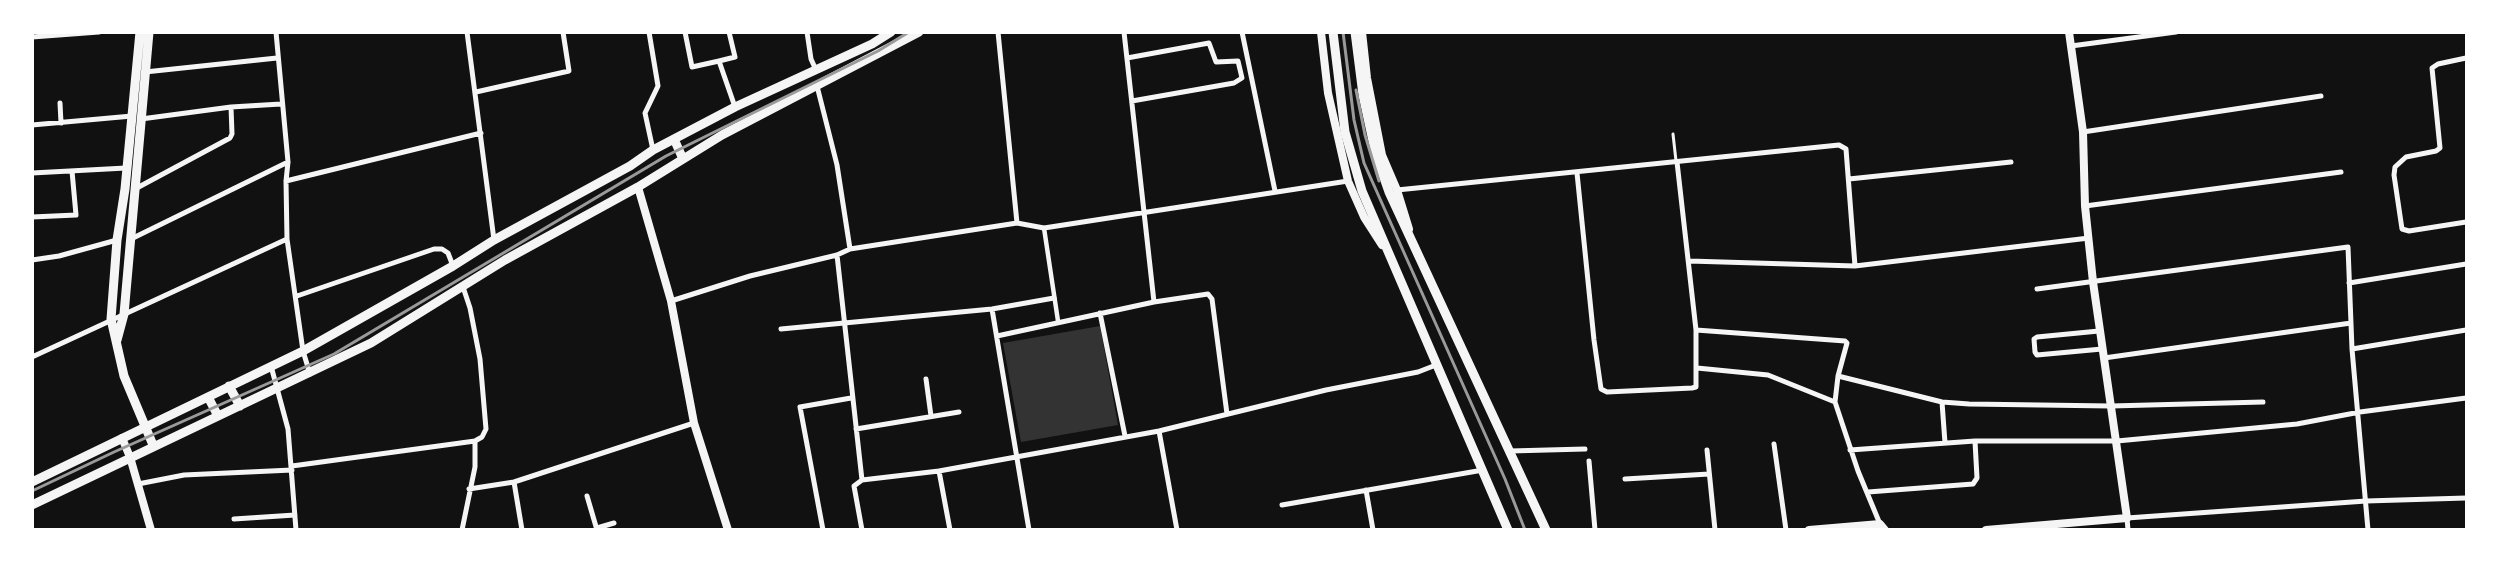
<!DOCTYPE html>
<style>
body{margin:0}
#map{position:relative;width:2499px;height:562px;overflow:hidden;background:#111;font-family:"DejaVu Sans",sans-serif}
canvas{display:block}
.frame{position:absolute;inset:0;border:34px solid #fff;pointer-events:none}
</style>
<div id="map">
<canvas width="2499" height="562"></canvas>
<div class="frame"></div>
</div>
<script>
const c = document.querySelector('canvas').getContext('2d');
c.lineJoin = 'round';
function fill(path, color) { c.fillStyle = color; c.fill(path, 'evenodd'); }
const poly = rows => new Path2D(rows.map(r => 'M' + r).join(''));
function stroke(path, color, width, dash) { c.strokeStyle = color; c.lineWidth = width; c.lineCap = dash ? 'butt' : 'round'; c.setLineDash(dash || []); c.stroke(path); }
const water = poly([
 [1100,326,1118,425,1021,442,1003,343]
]);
const service = poly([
 [1673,134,1676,161]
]);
const pedestrian = poly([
 [1044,228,1058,321]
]);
const minor = poly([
 [276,32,288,162,286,181,287,239,303,351,310,374],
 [467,32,494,240],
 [649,32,658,86,645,113,653,150],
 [685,32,692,67,719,61],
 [729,32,735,57,719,61,735,107],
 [807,32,811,59,816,70],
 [998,32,1017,223],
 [1124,32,1154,302],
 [1242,32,1275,191],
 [32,37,99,32],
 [2071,46,2176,32],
 [1127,58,1209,43,1216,62,1238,61,1242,78,1234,83,1132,101],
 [2466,58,2438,64,2432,68,2440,148,2436,151,2406,157,2395,167,2394,175,2402,229,2409,231,2466,222],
 [145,72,277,58],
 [817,86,837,165,850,249],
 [476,92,569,71,563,32],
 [60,103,61,123],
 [141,119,231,107,281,104],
 [32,125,132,116],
 [2083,132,2321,96],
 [32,173,126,168],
 [1577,173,1594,340,1601,389,1607,392,1692,388,1696,387,1696,330,1677,162],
 [1849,179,2011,162],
 [286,181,481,133],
 [135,189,230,138,232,134,231,107],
 [1397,190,1839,145,1846,149,1855,266],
 [2085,206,2341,172],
 [32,217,76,215,72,171],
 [131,239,288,162],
 [837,255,862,480],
 [32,260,59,256,117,240],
 [1689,261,1855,266,2089,238],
 [2349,283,2466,264],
 [2037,289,2348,247,2352,349,2368,530],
 [297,296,434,249,442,249,448,253,453,266],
 [671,301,750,276,837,255,850,249,1017,223,1044,228,1348,181],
 [992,309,1029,530],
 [1100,313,1125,436],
 [781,329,992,309,1054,298],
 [1696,330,1845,341,1847,343,1838,376,1835,402,1858,471,1880,524],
 [2099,331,2037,337,2034,339,2035,352,2037,355,2102,349],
 [997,336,1154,302,1208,294,1212,299,1227,414],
 [2352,349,2466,330],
 [32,357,287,239],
 [2104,358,2351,323],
 [271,366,288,429,296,530],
 [1697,368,1768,375,1835,402],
 [1838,376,1942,402,1969,404,2111,406,2263,402],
 [926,379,931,416],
 [1942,402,1945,443],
 [856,429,959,412],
 [1159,431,1177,530],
 [1774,444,1786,530],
 [1707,450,1715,530],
 [1850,450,1975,441,2117,441,2297,424,2360,412,2466,398],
 [1510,451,1585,449],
 [1589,461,1595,530],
 [292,466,475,441,482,437,486,429,480,359,470,308,463,287],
 [939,471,950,530],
 [1625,479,1709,474],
 [514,482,522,530],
 [138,484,184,475,292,470],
 [469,489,514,482,694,423],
 [1366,490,1373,530],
 [1868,492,1973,484,1977,478,1975,441],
 [587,496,597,530],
 [1282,505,1483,470],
 [234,519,295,515],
 [597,528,614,523],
 [462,530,475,467,475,441],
 [823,530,800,407,851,398],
 [862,530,854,486,862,480,939,471,1159,431,1326,390,1418,372,1436,365],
 [2128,530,2127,518,2366,501,2466,498]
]);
const tertiary = poly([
 [1321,32,1328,93,1348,181,1364,217,1382,245],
 [1362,32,1367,78,1382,155,1397,190,1409,229],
 [638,187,671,301,694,423,728,530],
 [122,438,130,457,151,530],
 [1809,530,1880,524,1885,530],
 [1986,530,2127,518,2093,282,2085,206,2083,132,2069,32]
]);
const secondary = poly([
 [140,32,125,189,117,240,111,319,124,376,153,445],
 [117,340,124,314,149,32]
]);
const primary = poly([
 [1333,32,1345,132,1362,191,1508,530],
 [1355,32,1363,95,1376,155,1389,192,1546,530],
 [674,139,683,159],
 [229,386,240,406],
 [208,397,218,416],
 [32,482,303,351,453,266,494,240,630,166,653,150,735,107,872,44,891,32],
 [32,505,371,343,505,260,638,187,722,135,919,32]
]);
const rail = poly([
 [1343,32,1354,120,1364,163,1505,479,1525,530],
 [1356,90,1365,135,1379,181],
 [32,491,114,452,334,354,666,156,878,51,909,32]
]);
fill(water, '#333');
stroke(service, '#f5f5f5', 3);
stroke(pedestrian, '#f5f5f5', 4.5);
stroke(minor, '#f5f5f5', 5);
stroke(tertiary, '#f5f5f5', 8);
stroke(secondary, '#f5f5f5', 9);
stroke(primary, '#f5f5f5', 9);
stroke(rail, '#9a9a9a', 3);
</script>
